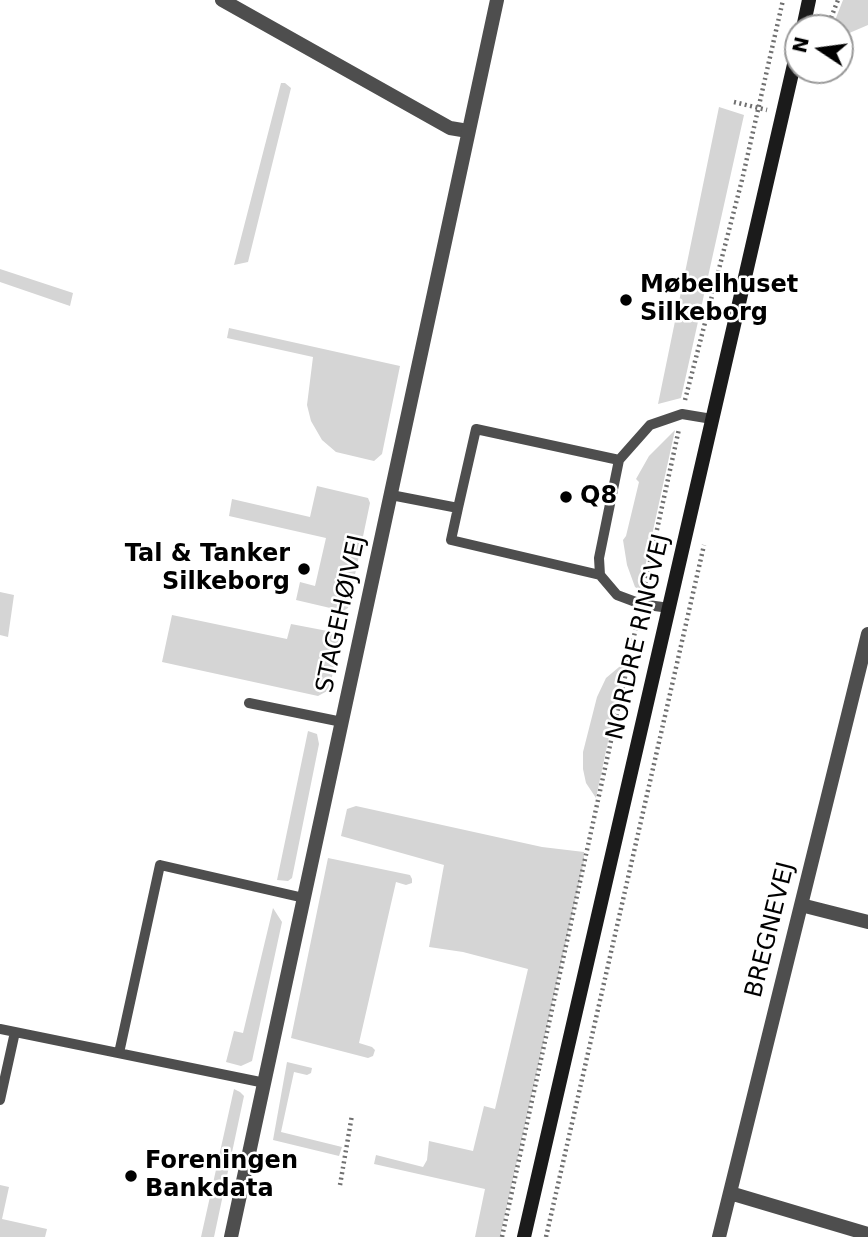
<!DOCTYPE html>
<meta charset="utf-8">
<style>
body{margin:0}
#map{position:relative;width:868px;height:1237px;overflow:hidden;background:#fff;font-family:"DejaVu Sans",sans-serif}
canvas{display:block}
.north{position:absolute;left:784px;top:14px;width:70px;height:70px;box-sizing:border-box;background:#fff;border:2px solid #999;border-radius:50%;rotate:283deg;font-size:19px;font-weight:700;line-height:28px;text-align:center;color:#000}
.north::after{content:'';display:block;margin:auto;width:24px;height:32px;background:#000;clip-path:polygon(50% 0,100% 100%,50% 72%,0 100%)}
</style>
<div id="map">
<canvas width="868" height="1237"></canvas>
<div class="north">N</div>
</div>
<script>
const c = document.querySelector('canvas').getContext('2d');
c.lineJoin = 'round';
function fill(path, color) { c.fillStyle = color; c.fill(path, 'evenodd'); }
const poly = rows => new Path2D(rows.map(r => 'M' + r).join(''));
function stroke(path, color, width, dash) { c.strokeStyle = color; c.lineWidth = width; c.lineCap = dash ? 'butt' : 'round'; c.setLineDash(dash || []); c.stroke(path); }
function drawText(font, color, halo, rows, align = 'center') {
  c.font = font + ' "DejaVu Sans",sans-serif'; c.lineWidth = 5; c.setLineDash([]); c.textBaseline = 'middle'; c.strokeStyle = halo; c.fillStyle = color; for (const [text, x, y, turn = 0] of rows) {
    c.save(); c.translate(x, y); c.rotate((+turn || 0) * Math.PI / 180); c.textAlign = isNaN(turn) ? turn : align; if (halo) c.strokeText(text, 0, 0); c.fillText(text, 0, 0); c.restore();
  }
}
const green = poly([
 [843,0,868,0,868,25,840,37,840,28,832,28],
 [281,83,285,83,291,88,248,262,234,265],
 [719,107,744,115,681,398,658,404],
 [0,269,73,293,70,306,0,282],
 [229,328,400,366,382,454,374,461,336,452,322,440,311,421,307,405,313,357,227,338],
 [675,430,640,590,635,587,627,565,623,540,626,536,639,482,636,479,649,456],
 [317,486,368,498,370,503,348,608,343,611,296,600,300,582,315,586,326,538,229,516,232,499,310,517],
 [0,592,14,595,8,637,0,635],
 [172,615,287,639,291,624,338,633,341,637,329,690,318,696,162,662],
 [625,662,596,798,586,783,583,769,583,752,597,697,606,678],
 [308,731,317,734,319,744,292,878,288,881,277,880],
 [356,806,542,847,584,852,584,861,500,1237,475,1237,485,1189,374,1164,376,1155,423,1167,427,1160,429,1141,473,1151,484,1106,495,1109,528,969,463,952,429,947,444,865,341,836,347,809],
 [328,858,410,875,412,879,412,883,406,885,396,882,359,1043,372,1047,375,1050,373,1056,368,1058,291,1038],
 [273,908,282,922,252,1061,241,1066,226,1062,234,1031,243,1033],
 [287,1062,312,1068,311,1073,307,1075,294,1072,281,1132,342,1147,339,1156,273,1140],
 [234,1089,240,1092,244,1096,214,1237,201,1237],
 [0,1185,9,1187,2,1219,47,1229,45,1237,0,1237]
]);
const path = poly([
 [827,28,838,0],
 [734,102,767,110],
 [685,400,742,180,783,0],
 [644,589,679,429],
 [340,1185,352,1115],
 [502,1237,638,618],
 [546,1237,704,545]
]);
const service = poly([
 [391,495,458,508,476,429,619,460],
 [458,508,451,540,600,575],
 [669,608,641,604,617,595,600,575,599,558,619,460,650,425,682,414,712,419],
 [249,703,342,722],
 [0,1029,265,1083],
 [119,1053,160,865,304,898],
 [0,1100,15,1032]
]);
const minor = poly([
 [222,0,450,128,468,131],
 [801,905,868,922],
 [730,1193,868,1234],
 [719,1237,868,634]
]);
const tertiary = poly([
 [231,1237,497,0]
]);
const secondary = poly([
 [803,28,809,0],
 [524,1237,798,47]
]);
const markers = [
 [626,300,7,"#000"],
 [566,497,7,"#000"],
 [304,569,7,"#000"],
 [131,1176,7,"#000"]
];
const poiNames = [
 ["Møbelhuset",640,286],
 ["Silkeborg",640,314],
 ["Q8",580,497],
 ["Tal & Tanker",290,555,"right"],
 ["Silkeborg",290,583,"right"],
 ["Foreningen",145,1162],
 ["Bankdata",145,1190]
];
const streetNames = [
 ["STAGEHØJVEJ",342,614,-78],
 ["NORDRE RINGVEJ",639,637,-77],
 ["BREGNEVEJ",771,930,-76]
];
fill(green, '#d5d5d5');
stroke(path, '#707070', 4.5, [2, 3.5]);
stroke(service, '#4e4e4e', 10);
stroke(minor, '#4e4e4e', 14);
stroke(tertiary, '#4e4e4e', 14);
stroke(secondary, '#1b1b1b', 14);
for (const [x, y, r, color] of markers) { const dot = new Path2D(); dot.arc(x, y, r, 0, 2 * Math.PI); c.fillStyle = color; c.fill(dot); stroke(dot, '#fff', 2.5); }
drawText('bold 24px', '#000', '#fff', poiNames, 'left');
drawText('24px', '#000', '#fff', streetNames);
</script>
